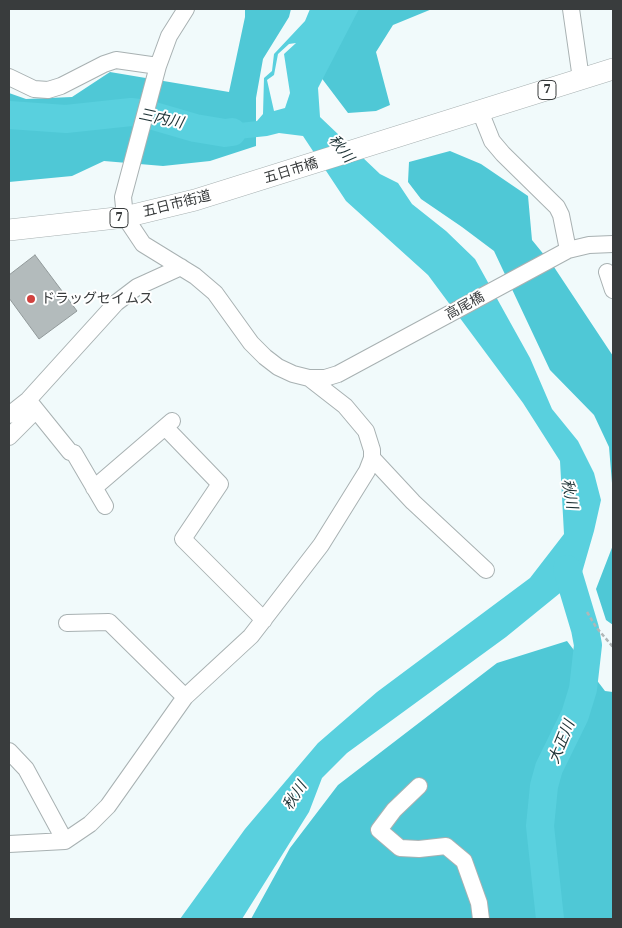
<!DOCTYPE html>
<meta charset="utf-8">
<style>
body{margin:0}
#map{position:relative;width:622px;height:928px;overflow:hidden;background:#f1fafb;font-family:"IBM Plex Serif",serif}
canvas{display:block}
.frame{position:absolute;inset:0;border:10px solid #393c3d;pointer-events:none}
</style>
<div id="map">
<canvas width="622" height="928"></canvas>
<div class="frame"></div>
</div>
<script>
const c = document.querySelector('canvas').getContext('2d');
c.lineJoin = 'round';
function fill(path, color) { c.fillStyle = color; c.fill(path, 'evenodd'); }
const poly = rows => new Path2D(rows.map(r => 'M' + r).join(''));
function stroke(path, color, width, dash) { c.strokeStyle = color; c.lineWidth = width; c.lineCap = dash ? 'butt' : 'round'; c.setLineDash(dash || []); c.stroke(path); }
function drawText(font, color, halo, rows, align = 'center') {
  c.font = font + ' "IBM Plex Serif","Noto Sans JP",serif'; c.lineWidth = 4; c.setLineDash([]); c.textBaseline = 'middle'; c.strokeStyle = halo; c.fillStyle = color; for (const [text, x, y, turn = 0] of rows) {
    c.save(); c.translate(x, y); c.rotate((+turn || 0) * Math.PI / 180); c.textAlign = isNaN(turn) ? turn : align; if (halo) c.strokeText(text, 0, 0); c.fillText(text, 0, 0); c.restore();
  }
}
const forest = poly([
 [245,9,291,9,289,17,263,59,256,98,256,146,210,161,163,166,104,161,72,176,9,182,9,93,26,99,72,97,110,72,229,92,245,17],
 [349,9,432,9,393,25,376,52,390,105,376,111,348,113,320,76],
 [450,151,481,164,528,196,532,240,554,267,613,356,613,495,609,447,594,415,550,370,494,251,462,227,421,199,408,182,409,162],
 [613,545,613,625,606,620,596,589],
 [567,641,605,691,613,692,613,919,251,919,290,848,338,785,497,663]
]);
const water = poly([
 [310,9,359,9,318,88,320,117,380,174,398,183,412,204,446,231,475,259,530,358,552,409,578,441,594,473,601,500,594,531,581,576,506,637,347,753,322,778,309,812,242,919,180,919,245,829,318,743,377,692,530,578,564,534,560,461,523,403,428,275,346,201,303,136,279,133,267,136,219,141,195,128,257,121,263,114,264,78,272,71,274,54,305,21],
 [296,43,284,54,290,93,285,108,274,111,267,80,274,75,278,54,289,44]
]);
const river = poly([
 [9,115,66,119,131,112,147,114,195,128,225,133,232,132],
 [550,919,540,826,544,786,549,768,575,715,583,689,588,645,585,629,567,569]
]);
const building = poly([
 [35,255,77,311,39,339,9,298,9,275,35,255]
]);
const path = poly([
 [587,612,596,627,613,647]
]);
const minor = poly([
 [186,9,169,36,158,66,123,197,125,217,143,244,195,276,215,293,251,343,265,357,278,367,293,374,309,378,325,378,338,374,568,250,589,245,613,244],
 [571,9,581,79],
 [9,77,34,89,48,90,61,86,104,64,116,60,158,66],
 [480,111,492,141,503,154,557,207,561,215,568,250],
 [607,272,613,290],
 [28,400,70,452,74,453,105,506],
 [9,415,28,400,116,303,137,287,181,267],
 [165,427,220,484,183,539,264,620],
 [9,437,36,410],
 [372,458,413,502,486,570],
 [94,488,172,421],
 [67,623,109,622,185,697],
 [9,751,26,769,65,841],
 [419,786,394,810,379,830,400,848,419,849,446,846,464,861,479,903,481,919],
 [9,844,65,841,90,824,108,806,185,697,251,636,321,545,367,471,372,458,372,450,366,431,345,406,309,378]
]);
const major = poly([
 [9,230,125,217,195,200,613,69]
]);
const markers = [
 [31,299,5,"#d1423f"]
];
const shields = [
 [547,90,18],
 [119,218,18]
];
const shieldNames = [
 ["7",547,90],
 ["7",119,218]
];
const streetNames = [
 ["五日市橋",291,171,-17],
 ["五日市街道",177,204,-14],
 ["高尾橋",465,306,-29]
];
const poiNames = [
 ["ドラッグセイムス",41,299]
];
const waterNames = [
 ["三内川",161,119,12],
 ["秋川",341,149,52],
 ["秋川",569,494,79],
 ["大正川",562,742,-68],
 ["秋川",295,796,-57]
];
fill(forest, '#4fc8d6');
fill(water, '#59d0de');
stroke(river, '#59d0de', 28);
fill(building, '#b3bbbc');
stroke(building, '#91999a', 1);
stroke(minor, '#a8b1b2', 18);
stroke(major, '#a8b1b2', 22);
stroke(path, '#b0b7b8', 2.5, [4, 2.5]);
stroke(minor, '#fff', 16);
stroke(major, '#fff', 21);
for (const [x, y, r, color] of markers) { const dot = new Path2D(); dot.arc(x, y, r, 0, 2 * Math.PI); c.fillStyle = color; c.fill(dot); stroke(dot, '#fff', 2); }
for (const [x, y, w] of shields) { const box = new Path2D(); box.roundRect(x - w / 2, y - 9.5, w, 19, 4); c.fillStyle = '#fff'; c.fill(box); stroke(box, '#393c3d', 1); }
drawText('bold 12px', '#393c3d', null, shieldNames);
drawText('14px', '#393c3d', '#fff', streetNames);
drawText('14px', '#393c3d', '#fff', poiNames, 'left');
drawText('italic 15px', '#1d3235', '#fff', waterNames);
</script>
